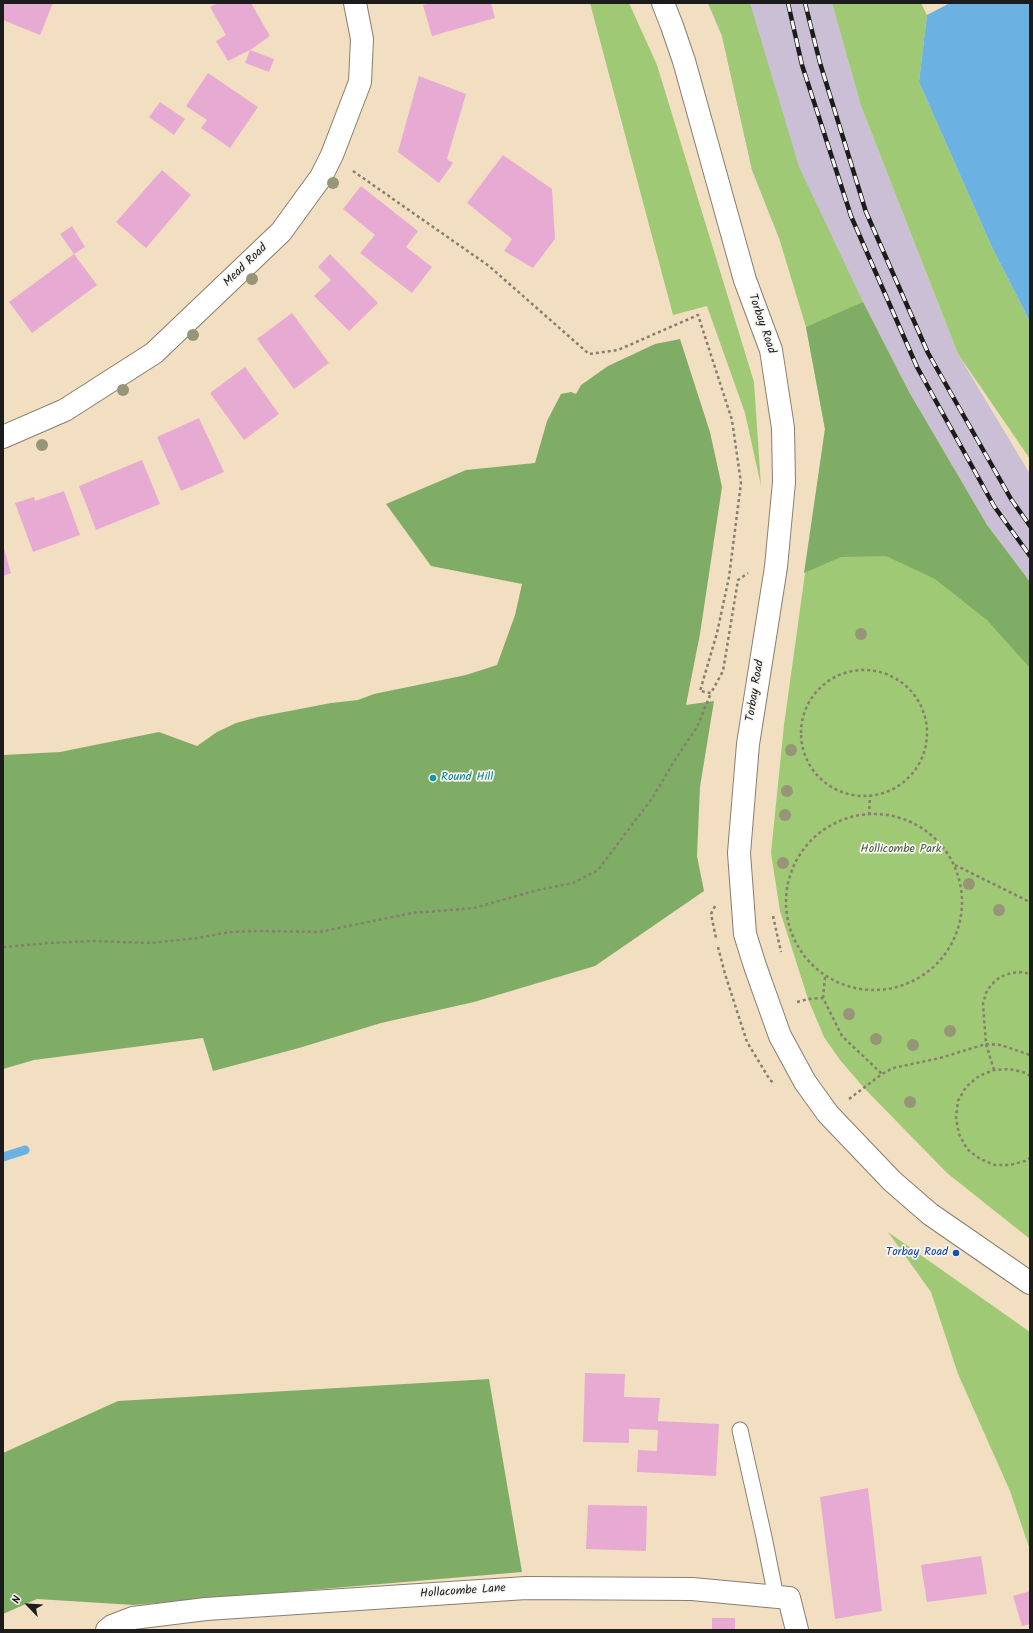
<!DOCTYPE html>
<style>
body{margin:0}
#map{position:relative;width:1033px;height:1633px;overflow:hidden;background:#f2dfc2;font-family:Kalam,sans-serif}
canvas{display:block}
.frame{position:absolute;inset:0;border:4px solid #1c1c1c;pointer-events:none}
.north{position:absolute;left:8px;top:1585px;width:40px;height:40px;-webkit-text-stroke:3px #f6f6f2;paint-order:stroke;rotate:295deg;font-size:11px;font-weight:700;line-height:16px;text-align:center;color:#1c1c1c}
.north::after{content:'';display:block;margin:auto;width:14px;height:18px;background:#1c1c1c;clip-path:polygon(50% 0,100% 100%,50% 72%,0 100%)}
</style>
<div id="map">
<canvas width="1033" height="1633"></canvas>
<div class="frame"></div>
<div class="north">N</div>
</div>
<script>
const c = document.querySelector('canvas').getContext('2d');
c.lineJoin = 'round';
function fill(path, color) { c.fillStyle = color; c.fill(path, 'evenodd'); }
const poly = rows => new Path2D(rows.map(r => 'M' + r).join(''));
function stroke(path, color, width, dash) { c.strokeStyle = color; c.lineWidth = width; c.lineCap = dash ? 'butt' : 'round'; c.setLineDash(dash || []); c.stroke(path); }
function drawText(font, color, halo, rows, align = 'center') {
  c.font = font + ' Kalam,sans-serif'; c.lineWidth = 3.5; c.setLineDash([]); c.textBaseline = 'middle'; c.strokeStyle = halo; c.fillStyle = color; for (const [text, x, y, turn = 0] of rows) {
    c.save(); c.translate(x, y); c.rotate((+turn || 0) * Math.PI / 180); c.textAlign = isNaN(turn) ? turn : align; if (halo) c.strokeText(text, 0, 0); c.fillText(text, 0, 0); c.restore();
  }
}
const industrial = poly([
 [708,3,832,3,861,106,958,354,1030,474,1030,582,987,525,909,392,863,302,779,238,752,170,722,36]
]);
const green = poly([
 [590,3,629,3,657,65,754,382,761,486,745,413,707,306,673,315],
 [708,3,750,3,799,167,863,302,909,392,987,525,1030,582,1030,1239,947,1173,864,1088,840,1060,824,1037,808,999,780,911,771,853,784,725,825,429,806,327,779,238,752,170,722,36],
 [832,3,921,3,927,15,919,82,991,245,1030,322,1030,459,958,354,861,106],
 [888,1232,1030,1332,1030,1550,1010,1491,958,1374,931,1292]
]);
const forest = poly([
 [863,302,909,392,987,525,1030,582,1030,668,987,620,935,579,886,556,841,557,804,573,825,429,806,327],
 [680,339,710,432,722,487,700,634,686,705,714,701,700,787,697,856,704,891,595,966,474,1002,381,1023,299,1048,213,1071,203,1038,34,1060,3,1069,3,755,60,752,159,732,197,746,217,732,236,723,258,717,331,703,358,700,374,694,466,675,497,665,515,615,522,584,431,566,386,504,466,470,535,463,547,421,561,394,571,392,576,394,581,385,608,366,655,344],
 [489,1379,522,1572,134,1605,37,1599,3,1614,3,1453,118,1401]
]);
const water = poly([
 [950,3,1030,3,1030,322,991,245,919,82,927,15]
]);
const stream = poly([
 [3,1157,25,1150]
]);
const building = poly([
 [3,3,53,3,40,35,3,20],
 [218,3,251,3,270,36,250,50,228,61,216,41,226,35,210,7],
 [430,3,491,3,495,18,432,36,423,5],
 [250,50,274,59,269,72,245,63],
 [208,73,258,107,230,148,201,128,207,120,186,106],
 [419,76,466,94,447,159,453,163,439,183,398,152],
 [160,102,185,119,174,135,149,117],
 [503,155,552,189,555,239,533,268,504,251,512,239,467,203],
 [162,170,191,195,146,248,116,222],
 [361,186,418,231,406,247,432,267,412,293,360,253,375,235,343,209],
 [72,226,85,247,74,254,97,285,32,333,9,302,74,254,60,234],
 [330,254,378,303,349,331,314,296,331,280,318,267],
 [292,313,329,363,294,389,257,339],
 [245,367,279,414,244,440,210,393],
 [199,418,224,472,181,491,157,437],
 [142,460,160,504,96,530,79,486],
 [64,491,80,535,33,552,15,503,34,497,35,501],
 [3,545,11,573,3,576],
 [585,1373,625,1374,624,1397,660,1398,658,1421,719,1424,716,1476,637,1472,638,1450,657,1451,658,1430,629,1429,629,1443,583,1442],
 [868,1488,882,1611,835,1619,820,1497],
 [588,1505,647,1506,646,1551,586,1549],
 [981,1556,987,1594,927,1602,921,1565],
 [1030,1591,1030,1624,1022,1626,1013,1596],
 [712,1618,735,1618,735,1630,712,1630]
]);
const path = poly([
 [353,171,489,266,589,354,618,350,698,315,732,420,741,483,729,577,717,633,700,691,711,693,723,671,738,580,748,573],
 '801 733a63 63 0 1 1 126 0a63 63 0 1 1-126 0Z',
 '786 902a88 88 0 1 1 176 0a88 88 0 1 1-176 0Z',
 [869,815,870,796],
 [955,865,1030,902],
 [715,906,711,914,716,938],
 [773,916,781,952],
 [3,947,49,943,93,941,151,943,198,938,229,932,261,931,319,932,412,913,474,908,538,890,573,883,598,870,653,797,673,763,697,727,711,693],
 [718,947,725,974,747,1042,770,1080,774,1083],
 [823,998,825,977],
 [797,1002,808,999,823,998,842,1036,882,1074],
 [994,1070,986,1044,983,1004,986,993,991,985,1000,977,1011,973,1022,972,1030,974],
 [1030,1076,1026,1073,1010,1069,994,1070,979,1076,966,1087,958,1101,956,1118,959,1134,967,1149,980,1159,995,1165,1010,1165,1025,1161,1030,1158],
 [849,1099,882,1074,893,1068,940,1058,986,1044,1001,1045,1030,1055]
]);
const service = poly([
 [740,1430,764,1537,776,1597]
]);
const minor = poly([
 [3,437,65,410,154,353,281,232,321,177,332,155,360,82,362,39,355,3],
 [107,1630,112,1626,133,1618,206,1609,526,1588,692,1589,789,1598,797,1630]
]);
const primary = poly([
 [663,3,672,26,684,61,745,280,771,350,783,428,784,482,776,567,748,744,739,853,745,934,755,966,780,1036,805,1082,828,1114,892,1181,930,1214,1030,1283]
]);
const rail = poly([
 [788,3,802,65,851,216,917,367,994,506,1030,556],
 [805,3,820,63,866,212,928,353,1011,499,1030,526]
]);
const trees = [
 [333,183],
 [252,279],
 [193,335],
 [123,390],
 [42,445],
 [861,634],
 [791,750],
 [787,791],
 [785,815],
 [783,863],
 [969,884],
 [999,910],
 [849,1014],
 [950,1031],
 [876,1039],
 [913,1045],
 [910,1102]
];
const markers = [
 [433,778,4,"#0f9aa8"],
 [956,1253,4,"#1a4fb4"]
];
const streetNames = [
 ["Mead Road",246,266,-44],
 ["Torbay Road",761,324,71],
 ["Torbay Road",756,691,-81],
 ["Hollacombe Lane",463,1592,-4]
];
const cultureNames = [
 ["Round Hill",441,778]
];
const parkNames = [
 ["Hollicombe Park",901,850]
];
const transitNames = [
 ["Torbay Road",948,1253]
];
fill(industrial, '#cbbfd5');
fill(green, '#a0c975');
fill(forest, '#80ad66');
fill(water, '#6bb1e2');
stroke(stream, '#6bb1e2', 9);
fill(building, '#e7abd3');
stroke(service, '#877e6f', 17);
stroke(minor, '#877e6f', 24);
stroke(primary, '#877e6f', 24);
stroke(path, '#877e6f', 2.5, [3, 3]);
stroke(service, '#fff', 15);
stroke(minor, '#fff', 22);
stroke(primary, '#fff', 22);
stroke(rail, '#1c1c1c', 4.5);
stroke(rail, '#f6f6f2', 3, [9]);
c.fillStyle = '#969578';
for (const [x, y] of trees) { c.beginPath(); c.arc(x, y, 6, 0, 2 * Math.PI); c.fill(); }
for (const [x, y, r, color] of markers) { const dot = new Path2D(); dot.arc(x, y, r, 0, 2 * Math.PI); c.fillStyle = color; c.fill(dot); stroke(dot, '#f6f6f2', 1.5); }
drawText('12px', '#1c1c1c', '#f6f6f2', streetNames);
drawText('12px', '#0d838f', '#f6f6f2', cultureNames, 'left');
drawText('12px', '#4a593b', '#f6f6f2', parkNames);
drawText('12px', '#164399', '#f6f6f2', transitNames, 'right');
</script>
